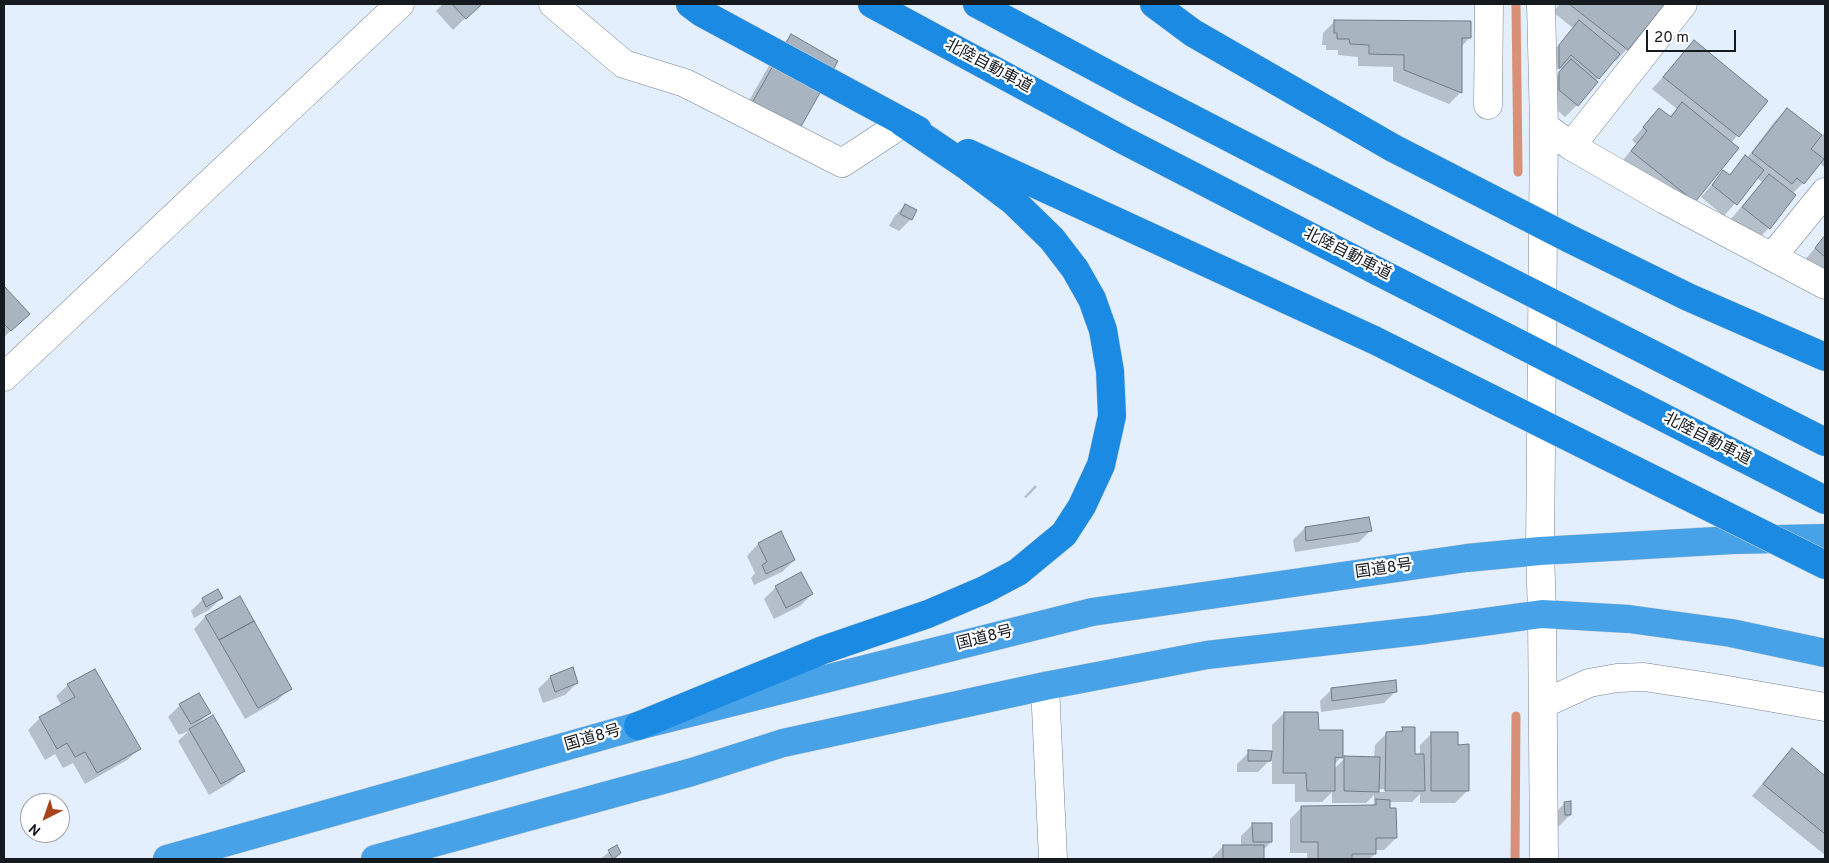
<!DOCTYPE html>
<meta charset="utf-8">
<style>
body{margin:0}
#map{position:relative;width:1829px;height:863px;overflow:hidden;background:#e3effd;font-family:Overpass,sans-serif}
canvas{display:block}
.frame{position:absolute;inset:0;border:5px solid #151a1e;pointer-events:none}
.north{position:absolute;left:20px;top:793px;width:50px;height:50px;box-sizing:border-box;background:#fff;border:1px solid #a1a3a5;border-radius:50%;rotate:221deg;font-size:14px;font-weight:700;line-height:20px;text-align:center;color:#151a1e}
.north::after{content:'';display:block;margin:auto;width:18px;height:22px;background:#a94319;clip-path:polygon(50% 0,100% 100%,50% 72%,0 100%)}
.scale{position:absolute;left:1646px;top:30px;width:90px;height:22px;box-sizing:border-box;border:2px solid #151a1e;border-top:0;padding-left:6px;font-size:15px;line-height:18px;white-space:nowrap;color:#151a1e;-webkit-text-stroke:4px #fff;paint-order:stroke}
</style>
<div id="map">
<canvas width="1829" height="863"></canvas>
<div class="frame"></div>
<div class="north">N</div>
<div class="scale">20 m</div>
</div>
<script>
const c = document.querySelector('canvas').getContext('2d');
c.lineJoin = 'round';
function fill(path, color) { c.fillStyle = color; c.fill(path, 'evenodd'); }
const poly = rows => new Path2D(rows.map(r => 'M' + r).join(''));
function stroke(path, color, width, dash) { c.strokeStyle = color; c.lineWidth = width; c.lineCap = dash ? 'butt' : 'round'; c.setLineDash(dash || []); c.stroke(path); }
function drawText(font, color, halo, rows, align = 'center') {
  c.font = font + ' Overpass,"Noto Sans JP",sans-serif'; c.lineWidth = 4.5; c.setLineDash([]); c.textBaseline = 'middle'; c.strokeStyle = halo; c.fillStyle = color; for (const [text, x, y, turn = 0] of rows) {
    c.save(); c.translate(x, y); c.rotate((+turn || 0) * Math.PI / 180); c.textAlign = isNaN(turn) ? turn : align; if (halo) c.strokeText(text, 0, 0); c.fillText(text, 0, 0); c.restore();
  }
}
const shadow = poly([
 [443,4,480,4,453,30,436,11],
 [1560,4,1663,4,1627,49,1616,61,1613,59,1577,105,1565,117,1548,102,1548,85,1562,70,1559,67,1548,79,1548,58,1573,28,1553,12],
 [1335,21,1470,37,1461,47,1460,93,1449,104,1393,81,1393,67,1358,66,1358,57,1338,55,1338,50,1326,50,1326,45,1322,45,1323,33],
 [791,36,836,62,741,115,779,48],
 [1694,42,1766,101,1731,143,1694,201,1620,164,1636,144,1632,140,1659,110,1669,117,1677,109,1652,89],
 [1787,109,1822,136,1825,132,1825,165,1824,167,1819,162,1803,183,1792,194,1794,195,1769,228,1757,240,1731,219,1762,182,1757,178,1724,216,1701,197,1723,172,1728,176,1746,157,1747,158,1775,121],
 [905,205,911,219,899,231,889,226,894,217],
 [1825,236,1825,284,1804,261],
 [4,288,28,314,4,337],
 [1035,485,1037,487,1026,498,1024,497],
 [1305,528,1371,530,1359,542,1295,552,1293,540],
 [781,533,794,560,782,572,754,585,751,578,755,573,747,556,758,544],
 [776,587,812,594,800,606,774,619,764,599],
 [221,598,209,610,194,618,191,611,203,599],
 [205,617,290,688,278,700,245,719,194,629],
 [550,677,577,683,565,695,543,703,538,689],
 [68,685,139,749,127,760,85,784,73,763,63,768,55,754,45,760,28,730,40,718,62,706,56,696],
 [1332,689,1396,691,1384,703,1321,712,1320,701],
 [180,705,209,713,199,723,243,771,231,782,209,795,178,741,189,731,179,735,168,717],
 [1284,713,1318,731,1341,757,1334,765,1334,769,1345,758,1374,758,1375,745,1387,733,1399,733,1403,729,1414,755,1420,755,1420,745,1432,733,1456,746,1467,791,1455,803,1420,803,1420,794,1412,802,1389,802,1396,838,1384,850,1375,850,1375,854,1369,859,1307,859,1307,853,1290,853,1290,819,1302,807,1371,807,1374,803,1374,795,1366,803,1332,803,1332,792,1322,802,1295,802,1295,784,1272,784,1272,758,1258,772,1237,772,1237,764,1249,752,1272,752,1272,725],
 [1379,789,1413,790,1413,792,1379,792],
 [1792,750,1825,778,1825,855,1752,796,1780,762],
 [1565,803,1570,815,1558,827,1553,827,1553,815],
 [1253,824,1271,842,1263,850,1263,859,1211,859,1223,846,1241,846,1241,836],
 [616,847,620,853,614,859,600,859]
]);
const stream = poly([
 [1516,4,1518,172],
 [1515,859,1516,716]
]);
const building = poly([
 [452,4,482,4,466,19,452,4],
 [1569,4,1665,4,1628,50,1569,4],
 [1334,20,1471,21,1471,38,1462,38,1462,93,1404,70,1404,55,1369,54,1369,45,1350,44,1349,39,1337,39,1337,33,1334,33,1334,20],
 [1579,20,1620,54,1599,79,1571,55,1559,69,1559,45,1579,20],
 [791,34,838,61,799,130,752,103,791,34],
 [1694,40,1768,101,1739,137,1663,77,1694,40],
 [1571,59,1598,82,1578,106,1559,90,1559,72,1571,59],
 [1682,102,1739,148,1695,202,1631,151,1647,131,1643,127,1659,108,1671,117,1682,102],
 [1787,108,1822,135,1811,149,1824,159,1804,184,1797,178,1792,184,1752,153,1787,108],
 [1745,155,1764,170,1737,205,1712,185,1723,170,1730,175,1745,155],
 [1769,174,1796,195,1770,229,1742,207,1769,174],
 [905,204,917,210,912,220,900,214,905,204],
 [1825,235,1825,257,1815,248,1825,235],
 [4,286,30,314,11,331,4,324,4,286],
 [1369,517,1372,531,1306,541,1305,527,1369,517],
 [781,531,795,560,766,574,762,565,767,562,758,543,781,531],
 [801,572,813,594,786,608,775,586,801,572],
 [218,589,223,598,206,607,202,598,218,589],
 [240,596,254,621,219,640,205,616,240,596],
 [254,621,292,689,258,708,219,640,254,621],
 [573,667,578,683,555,692,550,676,573,667],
 [95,669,141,749,97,773,85,752,75,757,67,743,57,749,39,717,75,697,67,684,95,669],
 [1396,680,1397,692,1332,701,1331,688,1396,680],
 [199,693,211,713,191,724,179,704,199,693],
 [1284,712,1318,712,1319,730,1343,730,1343,758,1335,757,1335,791,1307,791,1306,773,1283,773,1284,712],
 [213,715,245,771,221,784,189,729,213,715],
 [1402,727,1415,727,1415,754,1424,754,1425,791,1385,791,1386,732,1403,731,1402,727],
 [1431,732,1458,732,1458,745,1469,744,1469,791,1431,791,1431,732],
 [1792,748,1825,776,1825,834,1763,784,1792,748],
 [1248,750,1272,751,1271,761,1248,761,1248,750],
 [1344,756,1380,757,1379,792,1344,791,1344,756],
 [1376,799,1390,800,1390,808,1396,808,1397,838,1376,838,1376,854,1352,854,1352,859,1318,859,1318,842,1301,842,1301,806,1376,805,1376,799],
 [1571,801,1571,815,1565,815,1564,802,1571,801],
 [1252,823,1272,823,1272,842,1253,842,1252,823],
 [617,845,621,853,613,859,608,850,617,845],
 [1223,845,1264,845,1264,859,1223,859,1223,845]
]);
const minor = poly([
 [553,4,624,64,685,83,842,163,903,123],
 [1541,4,1544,126,1540,551,1542,614,1544,859],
 [1488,105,1489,4],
 [1544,126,1571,146,1665,200,1825,285],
 [1571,146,1683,4],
 [1772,257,1825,192],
 [4,377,400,4],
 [1045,686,1053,859],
 [1543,704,1589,683,1617,678,1644,677,1716,688,1825,707]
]);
const trunk = poly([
 [167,859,638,726,1092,612,1467,558,1540,551,1733,540,1825,538],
 [375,859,692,772,783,743,1045,686,1207,655,1426,630,1542,614,1629,619,1731,633,1825,653]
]);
const motorway = poly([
 [690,4,702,13,918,130],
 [872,4,1125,141,1379,272],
 [977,4,1143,93,1383,217],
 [1154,4,1193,33,1393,148],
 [968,153,1374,340],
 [638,726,823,650,928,614,984,590,1018,572,1064,534,1082,506,1101,465,1112,416,1110,371,1103,330,1092,299,1075,269,1052,239,1013,201,968,167,903,123]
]);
const motorwayBridge = poly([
 [1393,148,1570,239,1688,297,1825,357],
 [1383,217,1825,442],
 [1379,272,1825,500],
 [1374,340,1825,565]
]);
const streetNames = [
 ["北陸自動車道",988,67,28],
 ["北陸自動車道",1347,255,27],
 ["北陸自動車道",1707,440,27],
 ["国道8号",1384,570,-8],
 ["国道8号",985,639,-14],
 ["国道8号",593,739,-16]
];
fill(shadow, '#0003');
stroke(stream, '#d89076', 9);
fill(building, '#a8b4c0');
stroke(building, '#707b87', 1);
stroke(minor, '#78838f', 29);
stroke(trunk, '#d0d1d2', 29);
stroke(motorway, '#d0d1d2', 29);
stroke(minor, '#fff', 28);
stroke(trunk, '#48a2e8', 28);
stroke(motorway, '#1a8ae3', 28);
stroke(motorwayBridge, '#d0d1d2', 29, []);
stroke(motorwayBridge, '#1a8ae3', 28);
drawText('16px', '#151a1e', '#fff', streetNames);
</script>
